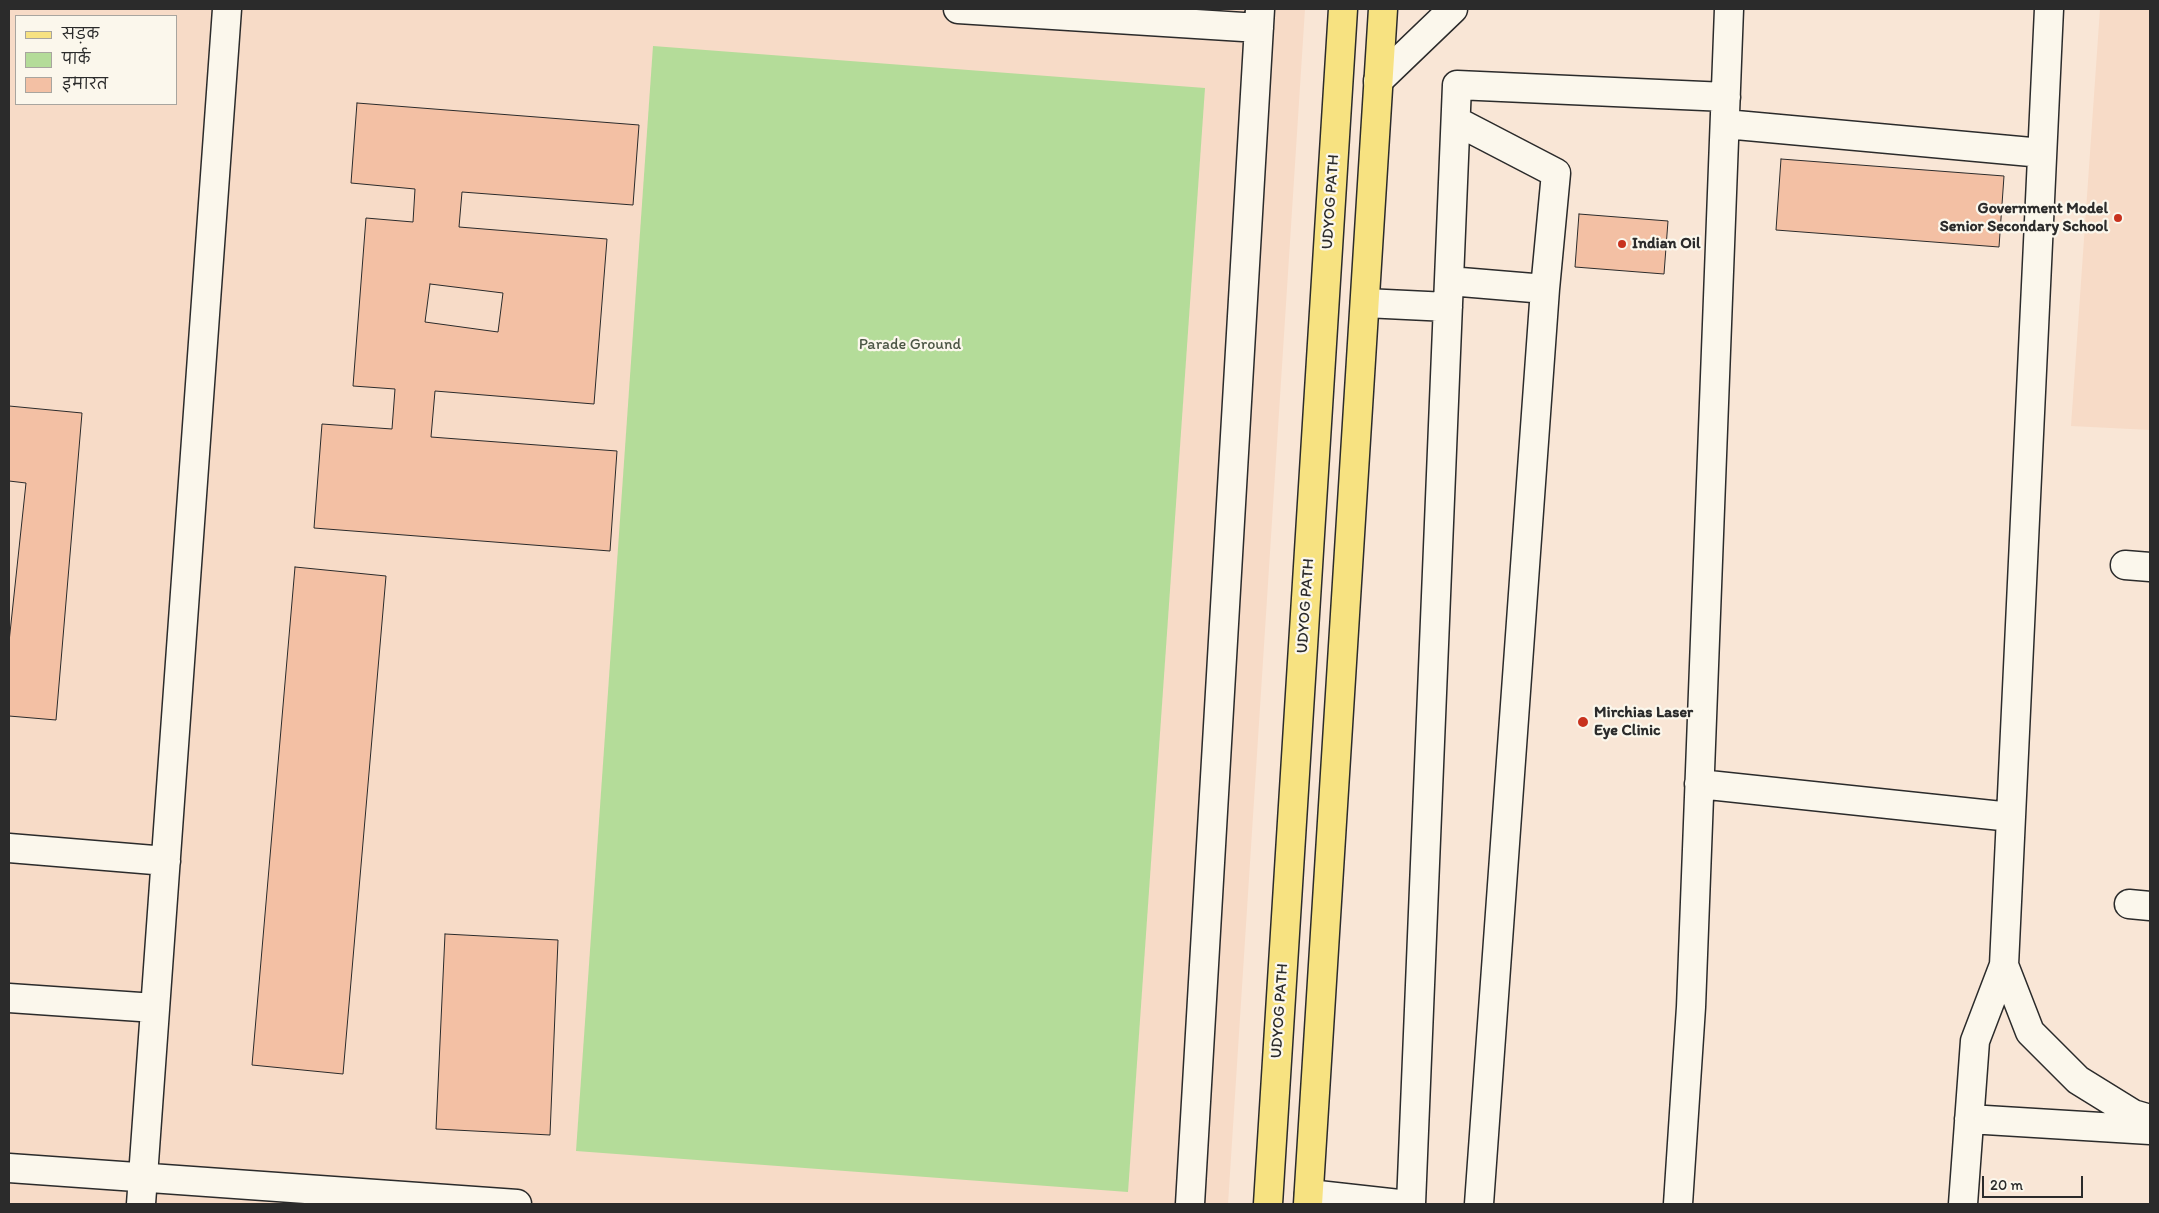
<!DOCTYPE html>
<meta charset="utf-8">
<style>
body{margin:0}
#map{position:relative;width:2159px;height:1213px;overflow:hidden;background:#f9e6d6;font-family:Itim,"Playpen Sans Deva",sans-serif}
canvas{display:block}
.frame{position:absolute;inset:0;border:10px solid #2b2b2b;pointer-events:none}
.legend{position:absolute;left:15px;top:15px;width:162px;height:90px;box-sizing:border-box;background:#fbf7ec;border:1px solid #a8a59f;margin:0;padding:6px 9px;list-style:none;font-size:15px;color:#2b2b2b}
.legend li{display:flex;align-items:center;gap:10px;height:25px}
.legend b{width:25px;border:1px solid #a8a59f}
.scale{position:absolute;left:1982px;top:1176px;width:101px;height:22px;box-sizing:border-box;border:2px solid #2b2b2b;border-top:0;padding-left:6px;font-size:15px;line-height:18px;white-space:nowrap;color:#2b2b2b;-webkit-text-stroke:4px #fbf7ec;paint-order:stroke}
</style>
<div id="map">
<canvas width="2159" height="1213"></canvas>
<div class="frame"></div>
<ul class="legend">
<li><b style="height:6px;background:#f7e281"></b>सड़क</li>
<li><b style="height:14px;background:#b4dc99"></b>पार्क</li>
<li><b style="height:14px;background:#f3c0a4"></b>इमारत</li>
</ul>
<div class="scale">20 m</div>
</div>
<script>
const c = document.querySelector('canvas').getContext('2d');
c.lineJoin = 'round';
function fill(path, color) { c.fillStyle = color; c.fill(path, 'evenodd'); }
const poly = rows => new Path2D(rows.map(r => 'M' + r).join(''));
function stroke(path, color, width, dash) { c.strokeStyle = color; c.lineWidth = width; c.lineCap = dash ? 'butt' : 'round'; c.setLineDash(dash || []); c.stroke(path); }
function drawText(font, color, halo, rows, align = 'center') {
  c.font = font + ' Itim,sans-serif'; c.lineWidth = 4.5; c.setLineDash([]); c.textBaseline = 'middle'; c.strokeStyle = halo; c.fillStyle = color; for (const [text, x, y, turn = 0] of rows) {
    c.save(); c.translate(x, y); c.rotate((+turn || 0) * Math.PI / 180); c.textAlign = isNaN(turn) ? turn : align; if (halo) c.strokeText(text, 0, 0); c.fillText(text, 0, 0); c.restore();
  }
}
const built = poly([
 [9,9,1305,9,1228,1204,9,1204],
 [16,16,176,16,176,104,16,104],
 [2100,9,2150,9,2150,430,2071,426]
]);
const green = poly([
 [653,46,1205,88,1128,1192,576,1151]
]);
const building = poly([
 [357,103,639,125,633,205,462,192,459,227,607,239,594,404,435,391,431,437,617,451,610,551,314,528,322,424,392,429,395,389,353,386,366,218,413,222,415,189,351,183,357,103],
 [430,284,503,293,498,332,425,322,430,284],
 [1781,159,2004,176,1999,247,1776,230,1781,159],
 [1579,214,1668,221,1664,274,1575,267,1579,214],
 [9,406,82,413,56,720,9,716,9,642,26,483,9,481,9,406],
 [295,567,386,576,343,1074,252,1065,295,567],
 [445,934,558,940,550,1135,436,1129,445,934]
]);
const minor = poly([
 [958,9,1259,28],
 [2049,9,2004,965,2030,1032,2078,1080,2133,1114,2150,1119],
 [1378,81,1453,9],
 [1725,124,2042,153],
 [1449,281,1545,289,1556,173,1456,121],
 [1365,303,1448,307],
 [2125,565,2150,567],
 [1699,784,2011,817],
 [9,848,166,861],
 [2129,904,2150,906],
 [9,998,155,1008],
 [1969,1119,2150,1130],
 [9,1168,517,1204],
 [1309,1194,1399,1204],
 [141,1204,227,9],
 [1190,1204,1260,9],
 [1411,1204,1457,85,1726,97],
 [1479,1204,1545,289],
 [1678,1204,1691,1007,1729,9],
 [1963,1204,1975,1041,2004,965]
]);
const major = poly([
 [1268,1204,1343,9],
 [1308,1204,1383,9]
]);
const markers = [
 [2118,218,5,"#c8321e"],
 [1622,244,5,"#c8321e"],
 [1583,722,6,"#c8321e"]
];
const streetNames = [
 ["UDYOG PATH",1331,202,-86],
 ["UDYOG PATH",1306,606,-86],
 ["UDYOG PATH",1280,1011,-86]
];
const poiNames = [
 ["Government Model",2108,209,"right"],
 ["Senior Secondary School",2108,227,"right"],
 ["Indian Oil",1632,244],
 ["Mirchias Laser",1594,713],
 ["Eye Clinic",1594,731]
];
const parkNames = [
 ["Parade Ground",910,345]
];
fill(built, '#f7dbc7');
fill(green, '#b4dc99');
fill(building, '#f3c0a4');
stroke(building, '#2b2b2b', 1);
stroke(minor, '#2b2b2b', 31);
stroke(major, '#2b2b2b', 31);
stroke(minor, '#fbf7ec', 28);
stroke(major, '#f7e281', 28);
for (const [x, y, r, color] of markers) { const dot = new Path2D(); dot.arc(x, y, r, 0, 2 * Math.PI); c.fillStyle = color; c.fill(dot); stroke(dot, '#fbf7ec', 2); }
drawText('16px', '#2b2b2b', '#fbf7ec', streetNames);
drawText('bold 16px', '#2b2b2b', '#fbf7ec', poiNames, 'left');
drawText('16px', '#4d5746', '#fbf7ec', parkNames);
</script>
